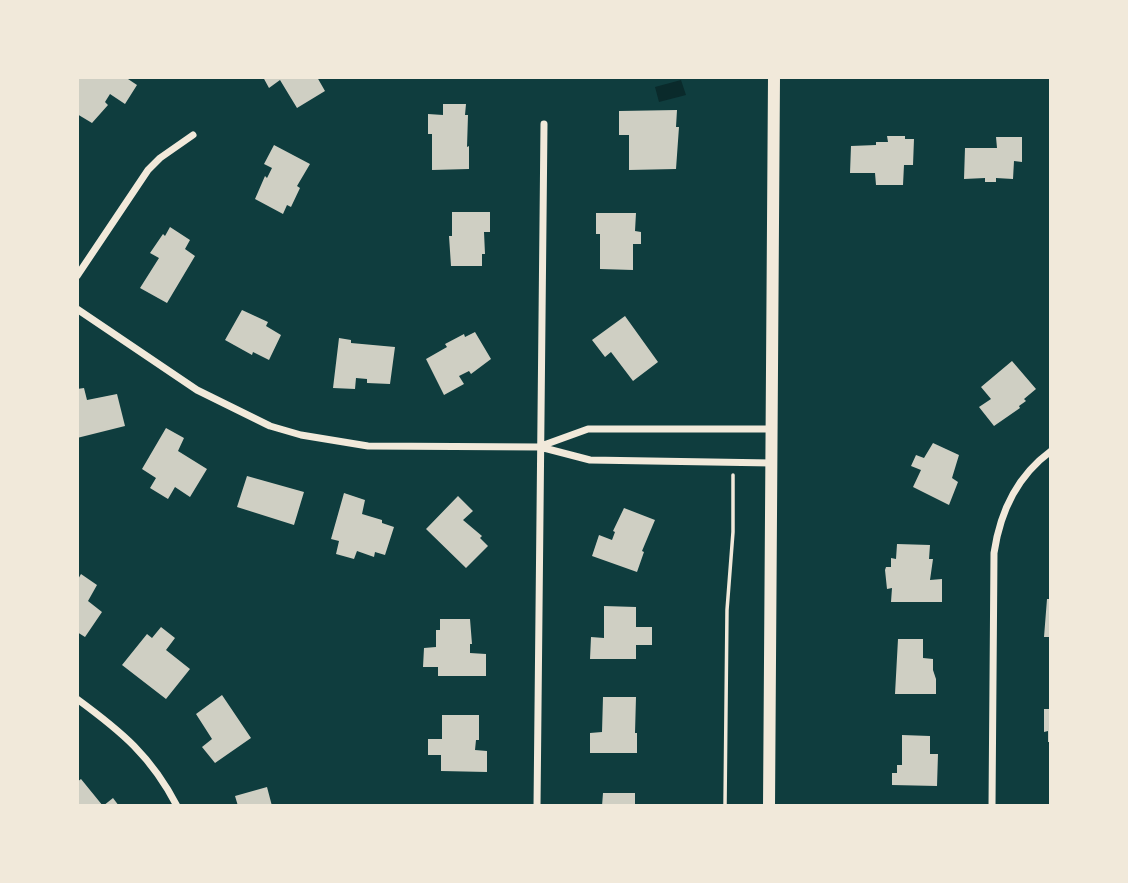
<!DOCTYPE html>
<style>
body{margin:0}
#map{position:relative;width:1128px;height:883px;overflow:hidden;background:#0f3d3e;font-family:"IBM Plex Sans",sans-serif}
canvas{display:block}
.frame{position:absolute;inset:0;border:79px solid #f1e9da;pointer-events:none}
</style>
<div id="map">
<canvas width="1128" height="883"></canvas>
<div class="frame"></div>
</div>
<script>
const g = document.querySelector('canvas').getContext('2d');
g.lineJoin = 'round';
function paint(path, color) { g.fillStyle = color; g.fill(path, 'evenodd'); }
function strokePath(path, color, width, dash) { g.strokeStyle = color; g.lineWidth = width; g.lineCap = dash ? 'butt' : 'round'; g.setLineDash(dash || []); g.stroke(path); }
const water = new Path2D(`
 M 681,80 L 686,95 L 659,102 L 655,87 Z`);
const building = new Path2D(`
 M 77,77 L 125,77 L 137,85 L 125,104 L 110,94 L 105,102 L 108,105 L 92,123 L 77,114 Z
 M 263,77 L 317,77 L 325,91 L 297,108 L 280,80 L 269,88 Z
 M 443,104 L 466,104 L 465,115 L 468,115 L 467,147 L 469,146 L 469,169 L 432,170 L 432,134 L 428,134 L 428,114 L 443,115 Z
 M 677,110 L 676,127 L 679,127 L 676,169 L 629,170 L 629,135 L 619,135 L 619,111 Z
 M 887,136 L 905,136 L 905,139 L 914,139 L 913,165 L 904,165 L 903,185 L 876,185 L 875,173 L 850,173 L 851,146 L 876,145 L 876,142 L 888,142 Z
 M 996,137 L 1022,137 L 1022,162 L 1014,161 L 1013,179 L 996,178 L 996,182 L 985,182 L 985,178 L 964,179 L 965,148 L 997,148 Z
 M 274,145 L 310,164 L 297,186 L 300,188 L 291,207 L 287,205 L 283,214 L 255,199 L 265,176 L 267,178 L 272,168 L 264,164 Z
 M 452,212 L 490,212 L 490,232 L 484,232 L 485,254 L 482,254 L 482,266 L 451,266 L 449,236 L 452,236 Z
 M 596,213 L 636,213 L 635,231 L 641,232 L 641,244 L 633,244 L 633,270 L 600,269 L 600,234 L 596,234 Z
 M 170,227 L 190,240 L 185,249 L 195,256 L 167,303 L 140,288 L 159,258 L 150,253 L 163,234 L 165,236 Z
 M 242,310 L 268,322 L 266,326 L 281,335 L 269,360 L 253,352 L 252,355 L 225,340 Z
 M 625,316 L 658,362 L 633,381 L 611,352 L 605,357 L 592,340 Z
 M 475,332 L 491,359 L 471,374 L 469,371 L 459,376 L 464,384 L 444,395 L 426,359 L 447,347 L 445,344 L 464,334 L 465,337 Z
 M 339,338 L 351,340 L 351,343 L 395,347 L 390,384 L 367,383 L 367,379 L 356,378 L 355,389 L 333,388 Z
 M 1012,361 L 1036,389 L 1024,399 L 1026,401 L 1019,406 L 1020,408 L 994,426 L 979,407 L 991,399 L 981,387 Z
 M 84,388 L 87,400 L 117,394 L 125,426 L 77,438 L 77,389 Z
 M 166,428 L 184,438 L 178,451 L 207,469 L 190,497 L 175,487 L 168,499 L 150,488 L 156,478 L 142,469 Z
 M 933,443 L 959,455 L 952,478 L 958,482 L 949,505 L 913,487 L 921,470 L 911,466 L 916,455 L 924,458 Z
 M 247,476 L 304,492 L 294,525 L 237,507 Z
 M 344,493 L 365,500 L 362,514 L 382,520 L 382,523 L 394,527 L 385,555 L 375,552 L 374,557 L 357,551 L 354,559 L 336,554 L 339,541 L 331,539 Z
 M 458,496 L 473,511 L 463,520 L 482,536 L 480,538 L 488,546 L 466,568 L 426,529 Z
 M 624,508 L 655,520 L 642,551 L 644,552 L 637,572 L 592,556 L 599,535 L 612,540 L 615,532 L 613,531 Z
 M 897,544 L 930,545 L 929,559 L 933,559 L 930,580 L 942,579 L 942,602 L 891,602 L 892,588 L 887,589 L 885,570 L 886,567 L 891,567 L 891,558 L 896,559 Z
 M 81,574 L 97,585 L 88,601 L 102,612 L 85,637 L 77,632 L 77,581 Z
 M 1047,599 L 1051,599 L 1051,637 L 1044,637 Z
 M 604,606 L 636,607 L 636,627 L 652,627 L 652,645 L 636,645 L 636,659 L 590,659 L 591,637 L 604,638 Z
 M 440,619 L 470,619 L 472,644 L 470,644 L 470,653 L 486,654 L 486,676 L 438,676 L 438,667 L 423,667 L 424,648 L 436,647 L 436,630 L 440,630 Z
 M 161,627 L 175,638 L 166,650 L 190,669 L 166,699 L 122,665 L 147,634 L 152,638 Z
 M 898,639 L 923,639 L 923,658 L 933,659 L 933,670 L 936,679 L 936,694 L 895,694 Z
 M 222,695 L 251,738 L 215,763 L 202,747 L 212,739 L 196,714 Z
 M 603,697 L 636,697 L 635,733 L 637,733 L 637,753 L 590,753 L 590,733 L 602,732 Z
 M 1044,709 L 1051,709 L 1051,742 L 1048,742 L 1048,731 L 1044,732 Z
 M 442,715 L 479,715 L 479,740 L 476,740 L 475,750 L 487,751 L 487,772 L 441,771 L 441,755 L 428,755 L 428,739 L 442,739 Z
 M 902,735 L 930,736 L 930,754 L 938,754 L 937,786 L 892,785 L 892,773 L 897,773 L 897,765 L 902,765 Z
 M 81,779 L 103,806 L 113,798 L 119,806 L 77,806 L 77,782 Z
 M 267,787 L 272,806 L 238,806 L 235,796 Z
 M 603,793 L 635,793 L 635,806 L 602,806 Z`);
const path = new Path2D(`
 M 725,806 L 727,610 L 733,532 L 733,475`);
const minor = new Path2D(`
 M 77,276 L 148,170 L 160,158 L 193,135
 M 77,309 L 197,390 L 270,426 L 301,435 L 368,446 L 540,447 L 590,460 L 772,463
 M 541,446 L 588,429 L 772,429
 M 77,699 C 122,732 151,756 177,806
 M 537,806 L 544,124
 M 992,806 L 994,553 C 1000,512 1017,476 1051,451`);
const tertiary = new Path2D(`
 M 769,806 L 774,77`);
paint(water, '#0a2a2b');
paint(building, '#cfcfc3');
strokePath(path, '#f1e9da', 3.5);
strokePath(minor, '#f1e9da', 7);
strokePath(tertiary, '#f1e9da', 12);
</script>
